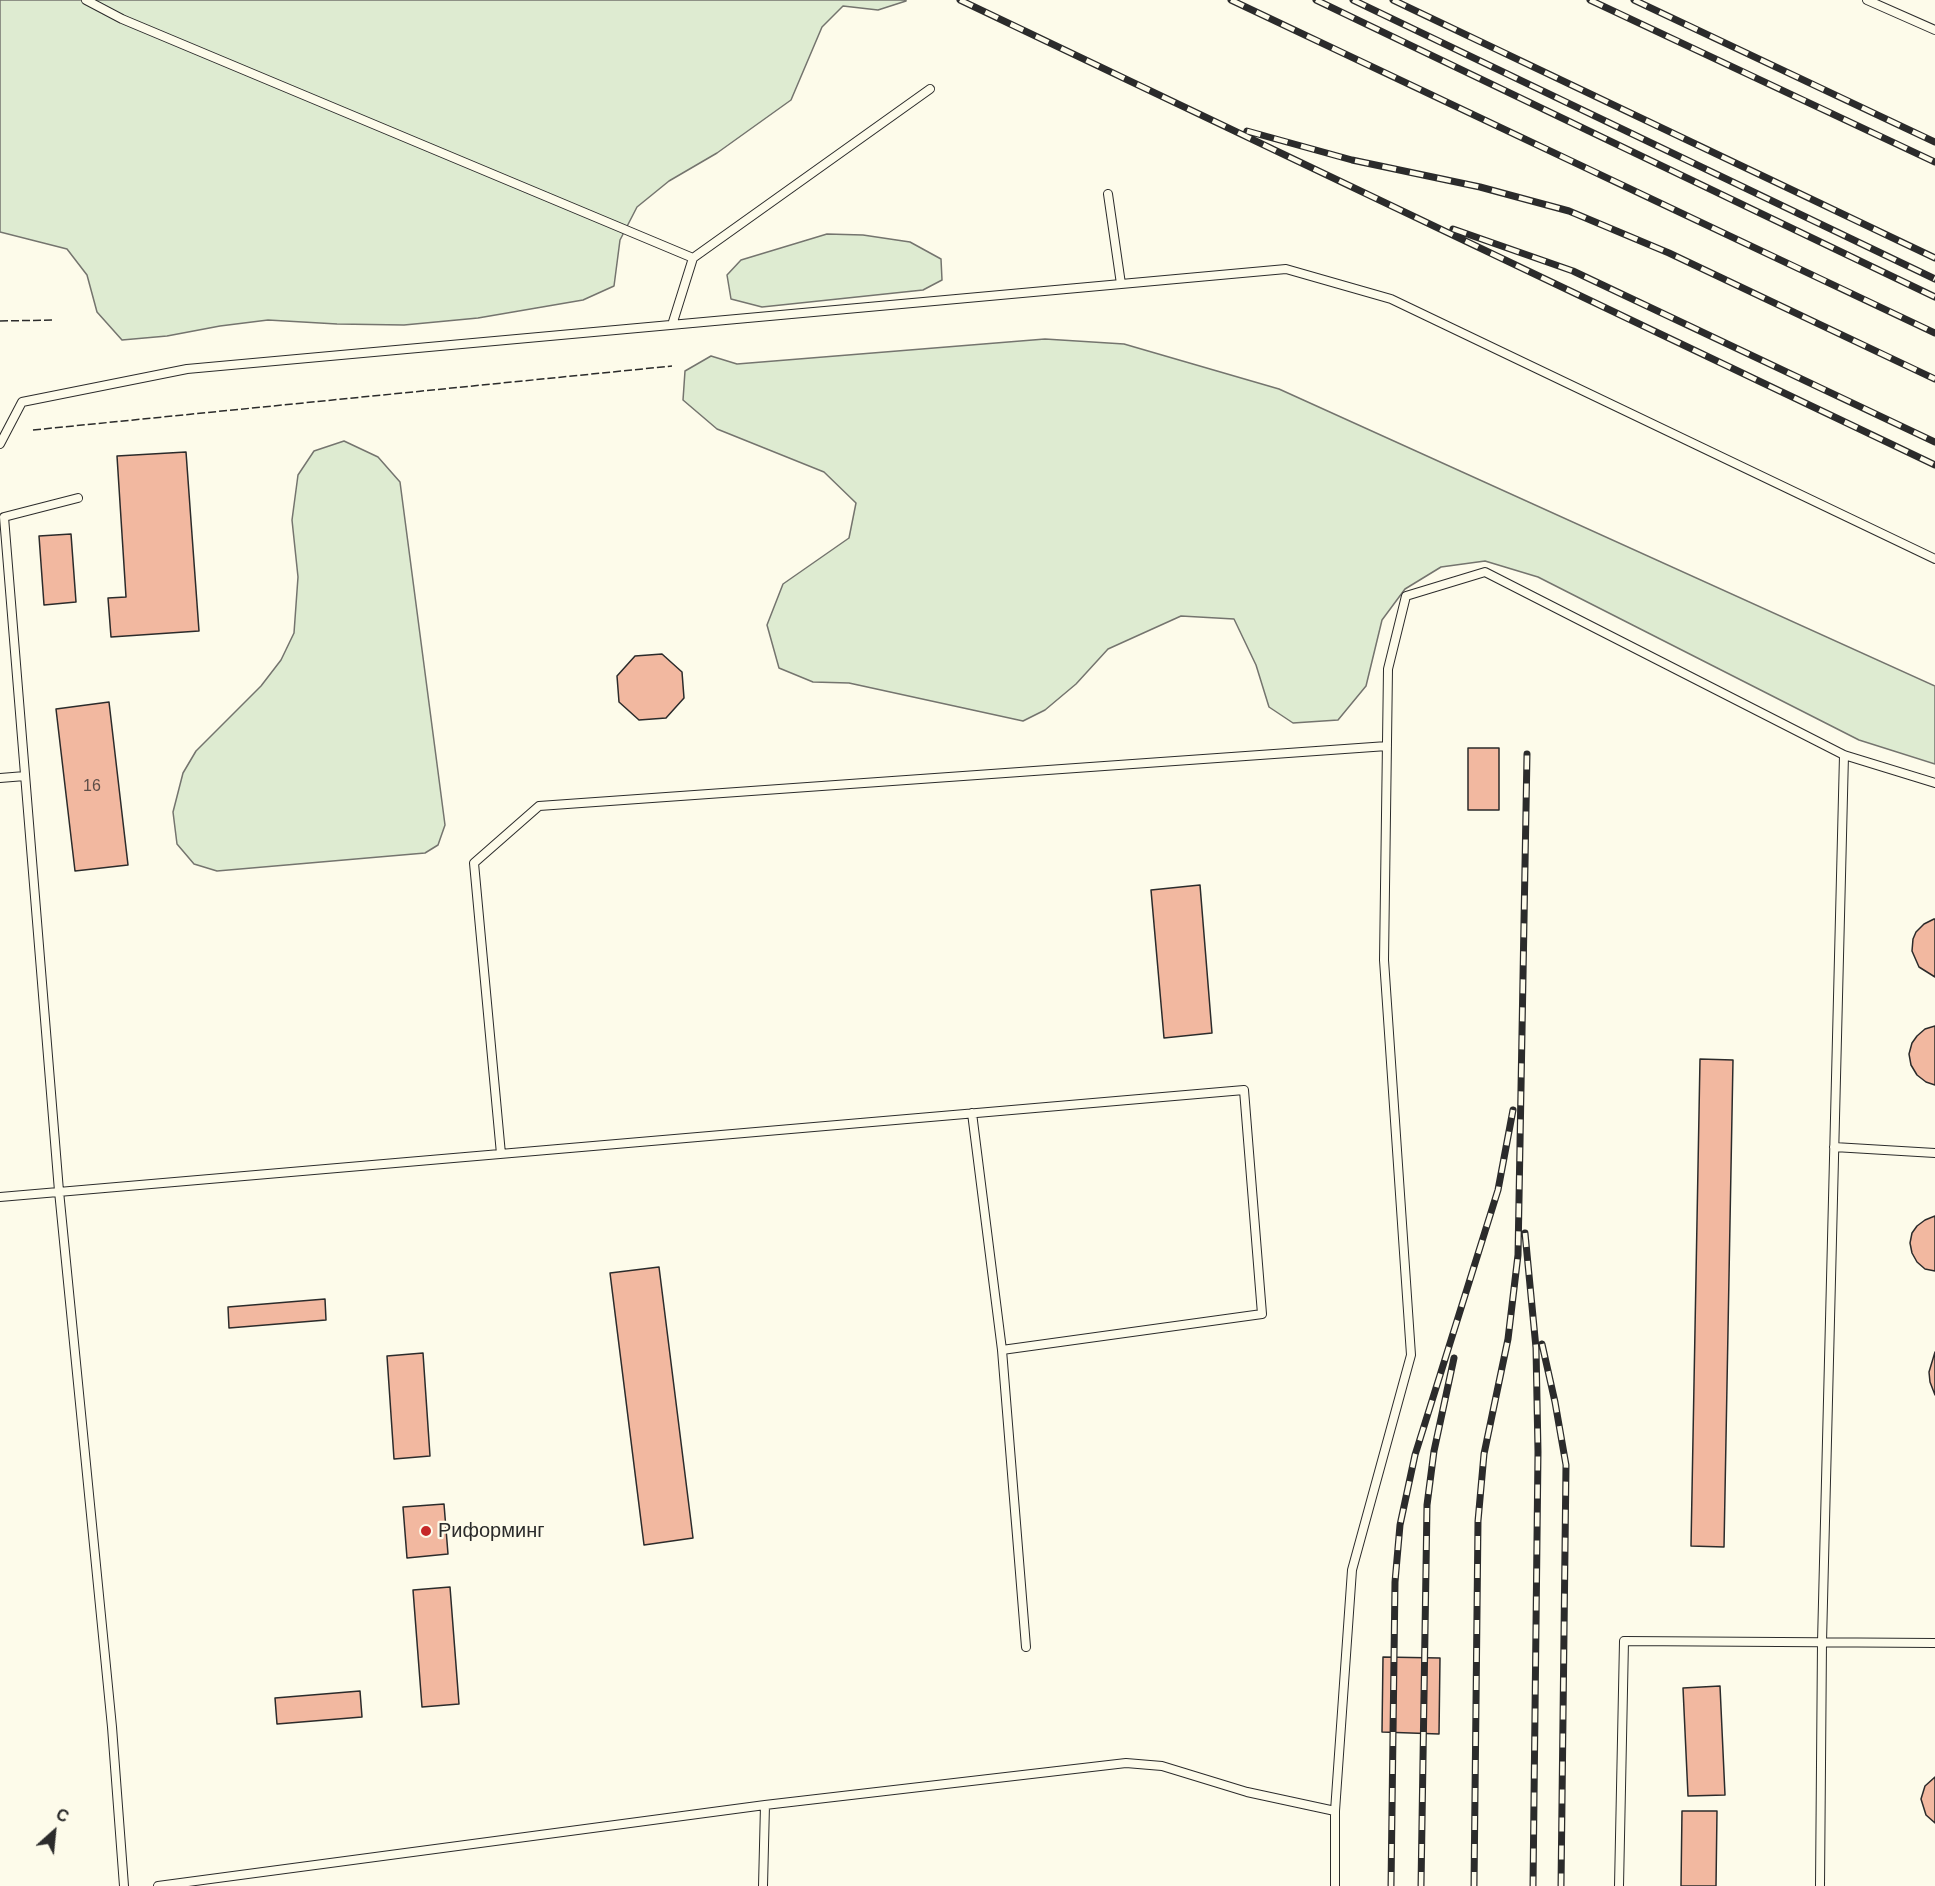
<!DOCTYPE html>
<meta charset="utf-8">
<style>
body{margin:0}
#map{position:relative;width:1935px;height:1886px;overflow:hidden;background:#fdfbea;font-family:Arial,sans-serif}
canvas{display:block}
.north{position:absolute;left:24px;top:1802px;width:60px;height:60px;-webkit-text-stroke:4px #fdfbea;paint-order:stroke;rotate:27deg;font-size:16px;font-weight:700;line-height:24px;text-align:center;color:#2b2b2b}
.north::after{content:'';display:block;margin:auto;width:21px;height:27px;background:#2b2b2b;clip-path:polygon(50% 0,100% 100%,50% 72%,0 100%)}
</style>
<div id="map">
<canvas width="1935" height="1886"></canvas>
<div class="north">С</div>
</div>
<script>
const g = document.querySelector('canvas').getContext('2d');
g.lineJoin = 'round';
function paint(path, color) { g.fillStyle = color; g.fill(path, 'evenodd'); }
function strokePath(path, color, width, dash) { g.strokeStyle = color; g.lineWidth = width; g.lineCap = dash ? 'butt' : 'round'; g.setLineDash(dash || []); g.stroke(path); }
function write(font, color, halo, rows, align = 'center') {
  g.font = font + ' Arial,sans-serif'; g.lineWidth = 4.5; g.setLineDash([]); g.textBaseline = 'middle'; g.strokeStyle = halo; g.fillStyle = color; for (const [text, x, y, turn = 0] of rows) {
    g.save(); g.translate(x, y); g.rotate((+turn || 0) * Math.PI / 180); g.textAlign = isNaN(turn) ? turn : align; if (halo) g.strokeText(text, 0, 0); g.fillText(text, 0, 0); g.restore();
  }
}
const green = new Path2D(`
 M 0,0 L 906,0 L 906,1 L 878,10 L 843,6 L 822,27 L 791,100 L 717,153 L 669,181 L 637,207 L 620,240 L 614,286 L 583,300 L 478,318 L 404,325 L 337,324 L 268,320 L 220,326 L 167,336 L 122,340 L 97,312 L 87,275 L 67,249 L 0,232 Z
 M 827,234 L 863,235 L 910,242 L 941,259 L 942,280 L 923,290 L 762,307 L 731,299 L 727,275 L 741,260 Z
 M 1045,339 L 1124,344 L 1279,389 L 1935,686 L 1935,764 L 1859,740 L 1538,577 L 1485,561 L 1441,567 L 1405,589 L 1382,620 L 1366,686 L 1338,720 L 1293,723 L 1269,707 L 1256,665 L 1234,619 L 1181,616 L 1108,649 L 1076,684 L 1045,710 L 1023,721 L 849,683 L 813,682 L 779,668 L 767,625 L 783,584 L 849,538 L 856,503 L 824,472 L 717,429 L 683,400 L 685,371 L 711,356 L 737,364 Z
 M 344,441 L 378,457 L 400,482 L 445,825 L 438,845 L 425,853 L 217,871 L 194,864 L 177,844 L 173,812 L 183,773 L 196,751 L 261,686 L 281,660 L 294,633 L 298,577 L 292,520 L 298,475 L 314,451 Z`);
const building = new Path2D(`
 M 186,452 L 199,631 L 111,637 L 108,598 L 126,597 L 117,456 Z
 M 71,534 L 76,602 L 44,605 L 39,536 Z
 M 662,654 L 682,672 L 684,698 L 666,718 L 639,720 L 619,702 L 617,676 L 635,656 Z
 M 109,702 L 128,865 L 75,871 L 56,709 Z
 M 1468,748 L 1499,748 L 1499,810 L 1468,810 Z
 M 1200,885 L 1212,1033 L 1164,1038 L 1151,890 Z
 M 1934,919 L 1935,919 L 1935,977 L 1919,967 L 1912,951 L 1913,939 L 1916,932 L 1924,924 Z
 M 1935,1026 L 1935,1085 L 1926,1082 L 1917,1075 L 1911,1065 L 1909,1054 L 1912,1043 L 1917,1036 L 1925,1029 Z
 M 1700,1059 L 1733,1060 L 1724,1547 L 1691,1546 Z
 M 1935,1216 L 1935,1271 L 1925,1269 L 1917,1262 L 1912,1253 L 1910,1243 L 1912,1233 L 1917,1226 L 1925,1220 Z
 M 659,1267 L 693,1538 L 644,1545 L 610,1273 Z
 M 325,1299 L 326,1320 L 229,1328 L 228,1307 Z
 M 1935,1352 L 1935,1395 L 1930,1382 L 1929,1372 Z
 M 423,1353 L 430,1456 L 394,1459 L 387,1356 Z
 M 444,1504 L 448,1554 L 407,1558 L 403,1507 Z
 M 450,1587 L 459,1704 L 422,1707 L 413,1590 Z
 M 1383,1657 L 1440,1658 L 1439,1734 L 1382,1732 Z
 M 1720,1686 L 1725,1795 L 1688,1796 L 1683,1688 Z
 M 360,1691 L 362,1717 L 277,1724 L 275,1698 Z
 M 1935,1777 L 1935,1823 L 1926,1815 L 1921,1799 L 1925,1786 Z
 M 1682,1811 L 1717,1811 L 1716,1886 L 1681,1886 Z`);
const lane = new Path2D(`
 M 86,0 L 122,19 L 693,258
 M 1867,0 L 1935,30
 M 1108,194 L 1121,284
 M 672,325 L 693,258 L 930,89
 M 0,444 L 22,402 L 187,369 L 1286,269 L 1391,299 L 1935,559
 M 78,498 L 4,517 L 59,1191 L 112,1727 L 124,1886
 M 0,778 L 25,776
 M 972,1113 L 1002,1350 L 1026,1647
 M 1834,1147 L 1935,1153
 M 501,1154 L 474,863 L 539,806 L 1387,746
 M 0,1197 L 1244,1090 L 1262,1314 L 1002,1350
 M 158,1886 L 765,1805 L 1126,1763 L 1162,1766 L 1247,1792 L 1335,1811
 M 763,1886 L 765,1805
 M 1335,1886 L 1335,1811 L 1352,1570 L 1411,1355 L 1384,960 L 1388,669 L 1406,596 L 1485,572 L 1844,755 L 1935,783
 M 1619,1886 L 1624,1641 L 1935,1643
 M 1820,1886 L 1822,1642 L 1844,755`);
const rail = new Path2D(`
 M 960,0 L 1935,465
 M 1231,0 L 1935,333
 M 1316,0 L 1935,297
 M 1353,0 L 1935,279
 M 1393,0 L 1935,258
 M 1590,0 L 1935,162
 M 1634,0 L 1935,142
 M 1247,131 L 1352,160 L 1480,187 L 1569,211 L 1669,253 L 1935,379
 M 1453,229 L 1573,271 L 1935,442
 M 1525,1233 L 1536,1348 L 1538,1452 L 1533,1886
 M 1542,1344 L 1555,1402 L 1566,1465 L 1561,1886
 M 1391,1886 L 1395,1582 L 1400,1525 L 1415,1455 L 1498,1190 L 1513,1110
 M 1421,1886 L 1427,1505 L 1434,1451 L 1454,1358
 M 1474,1886 L 1478,1521 L 1484,1454 L 1508,1339 L 1518,1255 L 1527,754`);
const fence = new Path2D(`
 M 0,321 L 55,320
 M 33,430 L 672,366`);
const markers = [
 [426,1531,6,"#c62828"]
];
const numberNames = [
 ["16",92,787]
];
const poiNames = [
 ["Риформинг",438,1531]
];
paint(green, '#deebd1');
strokePath(green, '#74746e', 1.5);
paint(building, '#f2b8a0');
strokePath(building, '#2b2b2b', 1.5);
strokePath(lane, '#2b2b2b', 10);
strokePath(lane, '#fdfbea', 8);
strokePath(rail, '#2b2b2b', 7);
strokePath(rail, '#fdfbea', 4.5, [14]);
strokePath(fence, '#2b2b2b', 1.5, [8, 3]);
for (const [x, y, r, color] of markers) { const dot = new Path2D(); dot.arc(x, y, r, 0, 2 * Math.PI); g.fillStyle = color; g.fill(dot); strokePath(dot, '#fdfbea', 2); }
write('16px', '#5d4e48', null, numberNames);
write('20px', '#2b2b2b', '#fdfbea', poiNames, 'left');
</script>
